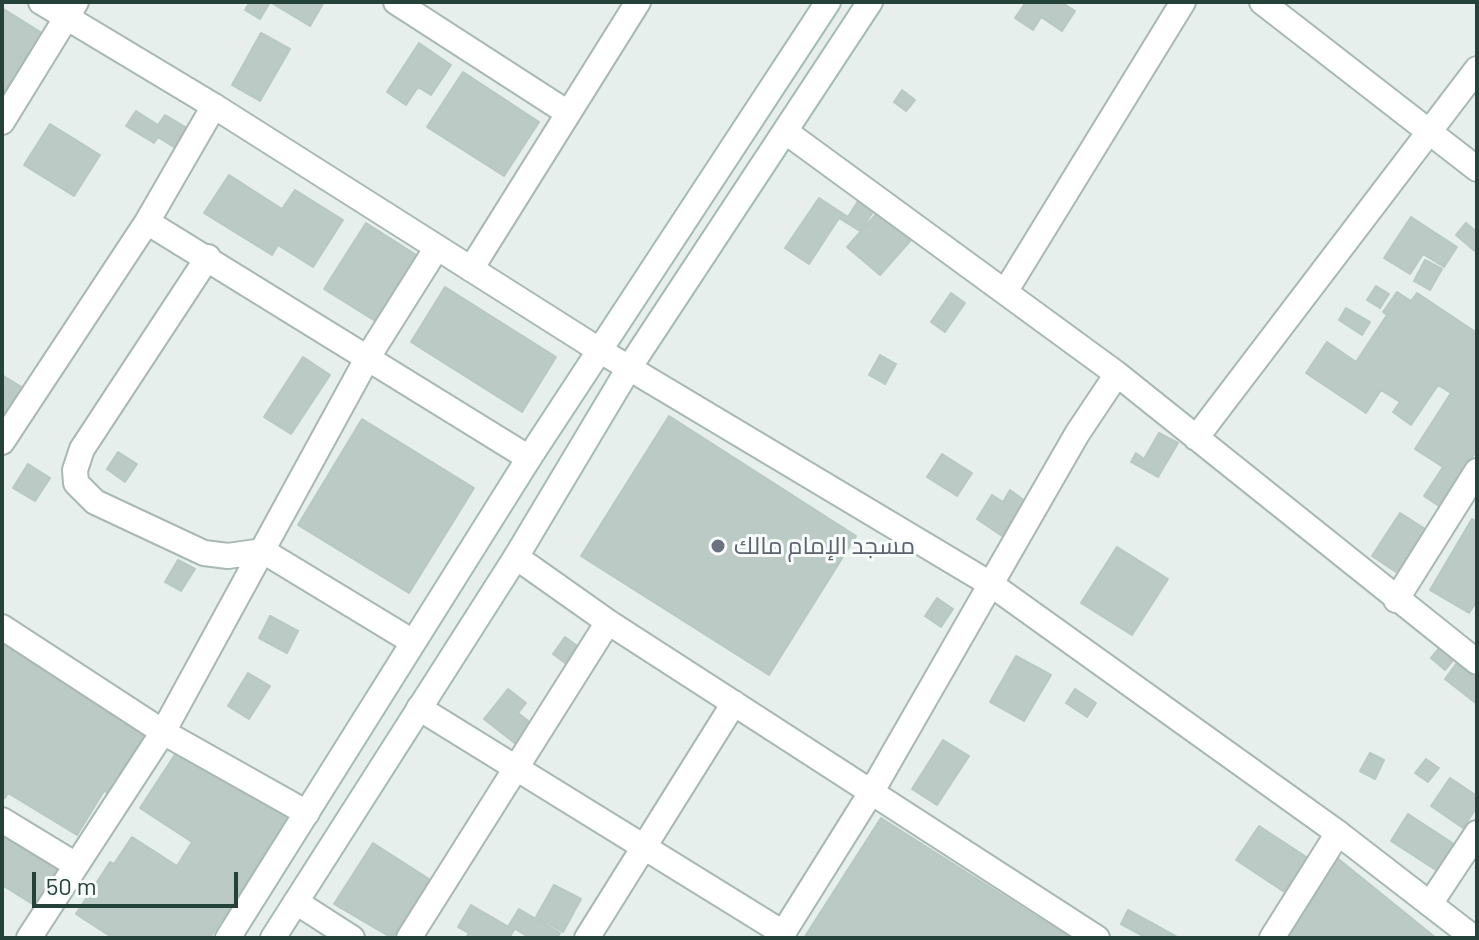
<!DOCTYPE html>
<meta charset="utf-8">
<style>
body{margin:0}
#map{position:relative;width:1479px;height:940px;overflow:hidden;background:#e6efeb;font-family:Barlow,sans-serif}
canvas{display:block}
.frame{position:absolute;inset:0;border:4px solid #24423a;pointer-events:none}
.scale{position:absolute;left:32px;top:872px;width:206px;height:36px;box-sizing:border-box;border:4px solid #24423a;border-top:0;padding-left:10px;font-size:24px;line-height:28px;white-space:nowrap;color:#24423a;-webkit-text-stroke:6px #f7fbf9;paint-order:stroke}
</style>
<div id="map">
<canvas width="1479" height="940"></canvas>
<div class="frame"></div>
<div class="scale">50 m</div>
</div>
<script>
const g = document.querySelector('canvas').getContext('2d');
g.lineJoin = 'round';
function paint(path, color) { g.fillStyle = color; g.fill(path, 'evenodd'); }
function strokePath(path, color, width, dash) { g.strokeStyle = color; g.lineWidth = width; g.lineCap = dash ? 'butt' : 'round'; g.setLineDash(dash || []); g.stroke(path); }
function write(font, color, halo, rows, align = 'center') {
  g.font = font + ' Barlow,Cairo,sans-serif'; g.lineWidth = 6; g.setLineDash([]); g.textBaseline = 'middle'; g.strokeStyle = halo; g.fillStyle = color; for (const [text, x, y, turn = 0] of rows) {
    g.save(); g.translate(x, y); g.rotate((+turn || 0) * Math.PI / 180); g.textAlign = isNaN(turn) ? turn : align; if (halo) g.strokeText(text, 0, 0); g.fillText(text, 0, 0); g.restore();
  }
}
const building = new Path2D(`
 M 250,2 L 324,2 L 310,26 L 270,2 L 260,19 L 245,10 Z
 M 1026,2 L 1061,2 L 1075,11 L 1062,31 L 1041,17 L 1033,30 L 1015,18 Z
 M 2,8 L 53,40 L 2,121 Z
 M 261,33 L 290,49 L 260,101 L 232,85 Z
 M 419,43 L 451,65 L 431,95 L 418,87 L 406,105 L 387,92 Z
 M 463,72 L 539,122 L 504,176 L 427,127 Z
 M 902,90 L 915,100 L 906,111 L 894,102 Z
 M 136,111 L 158,125 L 165,115 L 192,131 L 180,151 L 158,137 L 154,143 L 126,126 Z
 M 50,124 L 100,155 L 74,196 L 24,165 Z
 M 229,175 L 282,209 L 295,190 L 343,220 L 313,267 L 278,245 L 272,255 L 204,213 Z
 M 819,198 L 848,217 L 860,198 L 875,209 L 860,231 L 839,218 L 809,264 L 785,248 Z
 M 878,212 L 911,240 L 880,275 L 847,247 Z
 M 1411,217 L 1457,247 L 1444,267 L 1423,254 L 1410,274 L 1384,258 Z
 M 366,223 L 421,258 L 380,324 L 324,289 Z
 M 1466,223 L 1477,232 L 1477,253 L 1456,235 Z
 M 1425,260 L 1442,269 L 1430,290 L 1414,281 Z
 M 1376,286 L 1389,294 L 1380,308 L 1367,300 Z
 M 445,287 L 556,357 L 522,412 L 411,342 Z
 M 1397,292 L 1411,301 L 1417,293 L 1477,333 L 1477,450 L 1439,506 L 1424,496 L 1443,467 L 1415,449 L 1451,393 L 1438,385 L 1411,425 L 1393,412 L 1400,402 L 1381,390 L 1366,413 L 1306,373 L 1327,342 L 1356,362 L 1387,315 L 1383,312 Z
 M 951,293 L 965,303 L 945,332 L 931,322 Z
 M 1346,308 L 1370,322 L 1362,335 L 1339,320 Z
 M 880,355 L 896,364 L 885,384 L 869,375 Z
 M 303,357 L 330,375 L 291,434 L 264,417 Z
 M 2,375 L 23,388 L 2,424 Z
 M 669,416 L 856,536 L 769,675 L 581,556 Z
 M 362,419 L 474,488 L 409,593 L 298,525 Z
 M 1159,433 L 1178,443 L 1158,477 L 1131,462 L 1136,453 L 1144,459 Z
 M 118,452 L 137,464 L 125,482 L 107,469 Z
 M 942,454 L 972,473 L 957,496 L 927,477 Z
 M 28,464 L 50,478 L 35,501 L 13,488 Z
 M 1010,490 L 1025,501 L 1002,536 L 977,519 L 992,495 L 1003,502 Z
 M 1400,513 L 1430,532 L 1402,576 L 1372,556 Z
 M 1472,519 L 1477,522 L 1477,601 L 1469,613 L 1430,590 Z
 M 1117,547 L 1168,579 L 1132,635 L 1081,603 Z
 M 178,560 L 195,569 L 181,591 L 165,582 Z
 M 937,598 L 953,609 L 941,627 L 925,616 Z
 M 270,616 L 298,631 L 287,653 L 259,638 Z
 M 565,637 L 577,646 L 565,663 L 553,654 Z
 M 2,640 L 146,733 L 109,793 L 104,791 L 77,835 L 8,793 L 5,798 L 2,796 Z
 M 1441,646 L 1455,658 L 1445,670 L 1431,658 Z
 M 1016,656 L 1051,675 L 1024,721 L 990,702 Z
 M 1456,664 L 1477,679 L 1477,704 L 1445,679 Z
 M 248,673 L 270,686 L 249,719 L 228,706 Z
 M 508,689 L 526,703 L 518,713 L 532,724 L 516,744 L 484,719 Z
 M 1075,689 L 1096,703 L 1087,717 L 1066,703 Z
 M 943,740 L 969,756 L 937,805 L 912,789 Z
 M 180,747 L 288,818 L 210,938 L 113,938 L 76,914 L 110,862 L 114,864 L 132,837 L 177,866 L 192,842 L 140,808 Z
 M 1370,753 L 1384,760 L 1375,779 L 1360,771 Z
 M 1426,759 L 1439,768 L 1428,782 L 1415,773 Z
 M 1450,778 L 1477,796 L 1477,807 L 1463,828 L 1431,806 Z
 M 1408,814 L 1457,846 L 1439,872 L 1391,841 Z
 M 881,818 L 1070,938 L 804,938 Z
 M 1259,826 L 1314,862 L 1292,897 L 1236,860 Z
 M 2,836 L 57,870 L 34,905 L 2,885 Z
 M 373,843 L 429,879 L 392,938 L 334,904 Z
 M 1336,857 L 1436,938 L 1285,938 Z
 M 554,885 L 581,899 L 563,932 L 536,917 Z
 M 471,905 L 514,930 L 509,938 L 466,938 L 469,933 L 458,927 Z
 M 519,909 L 560,933 L 557,938 L 530,938 L 509,925 Z
 M 1128,910 L 1177,937 L 1177,938 L 1147,938 L 1121,924 Z`);
const minor = new Path2D(`
 M 396,2 L 568,113
 M 1262,2 L 1477,169
 M 2,122 L 76,2
 M 786,132 L 1117,374 L 1477,662
 M 147,222 L 529,458
 M 208,257 L 82,449 L 75,470 L 76,483 L 95,502 L 204,553 L 228,556 L 263,551 L 413,642
 M 471,269 L 638,2
 M 1005,292 L 1183,2
 M 1196,438 L 1477,69
 M 2,442 L 147,222 L 214,106
 M 516,557 L 608,622 L 1097,938
 M 1396,600 L 1477,471
 M 2,627 L 163,732 L 307,813
 M 419,708 L 783,933
 M 2,820 L 76,865
 M 296,902 L 352,938
 M 1430,904 L 1477,833
 M 29,938 L 163,732 L 368,357 L 436,249
 M 409,938 L 608,622
 M 587,938 L 734,703
 M 780,938 L 872,791 L 1077,434 L 1117,374
 M 1272,938 L 1338,833`);
const tertiary = new Path2D(`
 M 41,2 L 214,106 L 599,350 L 992,585 L 1338,833 L 1474,938`);
const secondary = new Path2D(`
 M 228,938 L 529,458 L 828,2
 M 273,938 L 516,557 L 629,368 L 870,2`);
const markers = [
 [718,546,8,"#6b7280"]
];
const worshipNames = [
 ["مسجد الإمام مالك",734,546]
];
paint(building, '#bbcac4');
strokePath(building, '#b8c9c2', 2);
strokePath(minor, '#a8b8b2', 28);
strokePath(tertiary, '#a8b8b2', 28);
strokePath(secondary, '#a4bbb3', 28);
strokePath(minor, '#fff', 24);
strokePath(tertiary, '#fff', 24);
strokePath(secondary, '#fff', 24);
for (const [x, y, r, color] of markers) { const dot = new Path2D(); dot.arc(x, y, r, 0, 2 * Math.PI); g.fillStyle = color; g.fill(dot); strokePath(dot, '#f7fbf9', 3); }
write('24px', '#5b616d', '#f7fbf9', worshipNames, 'left');
</script>
